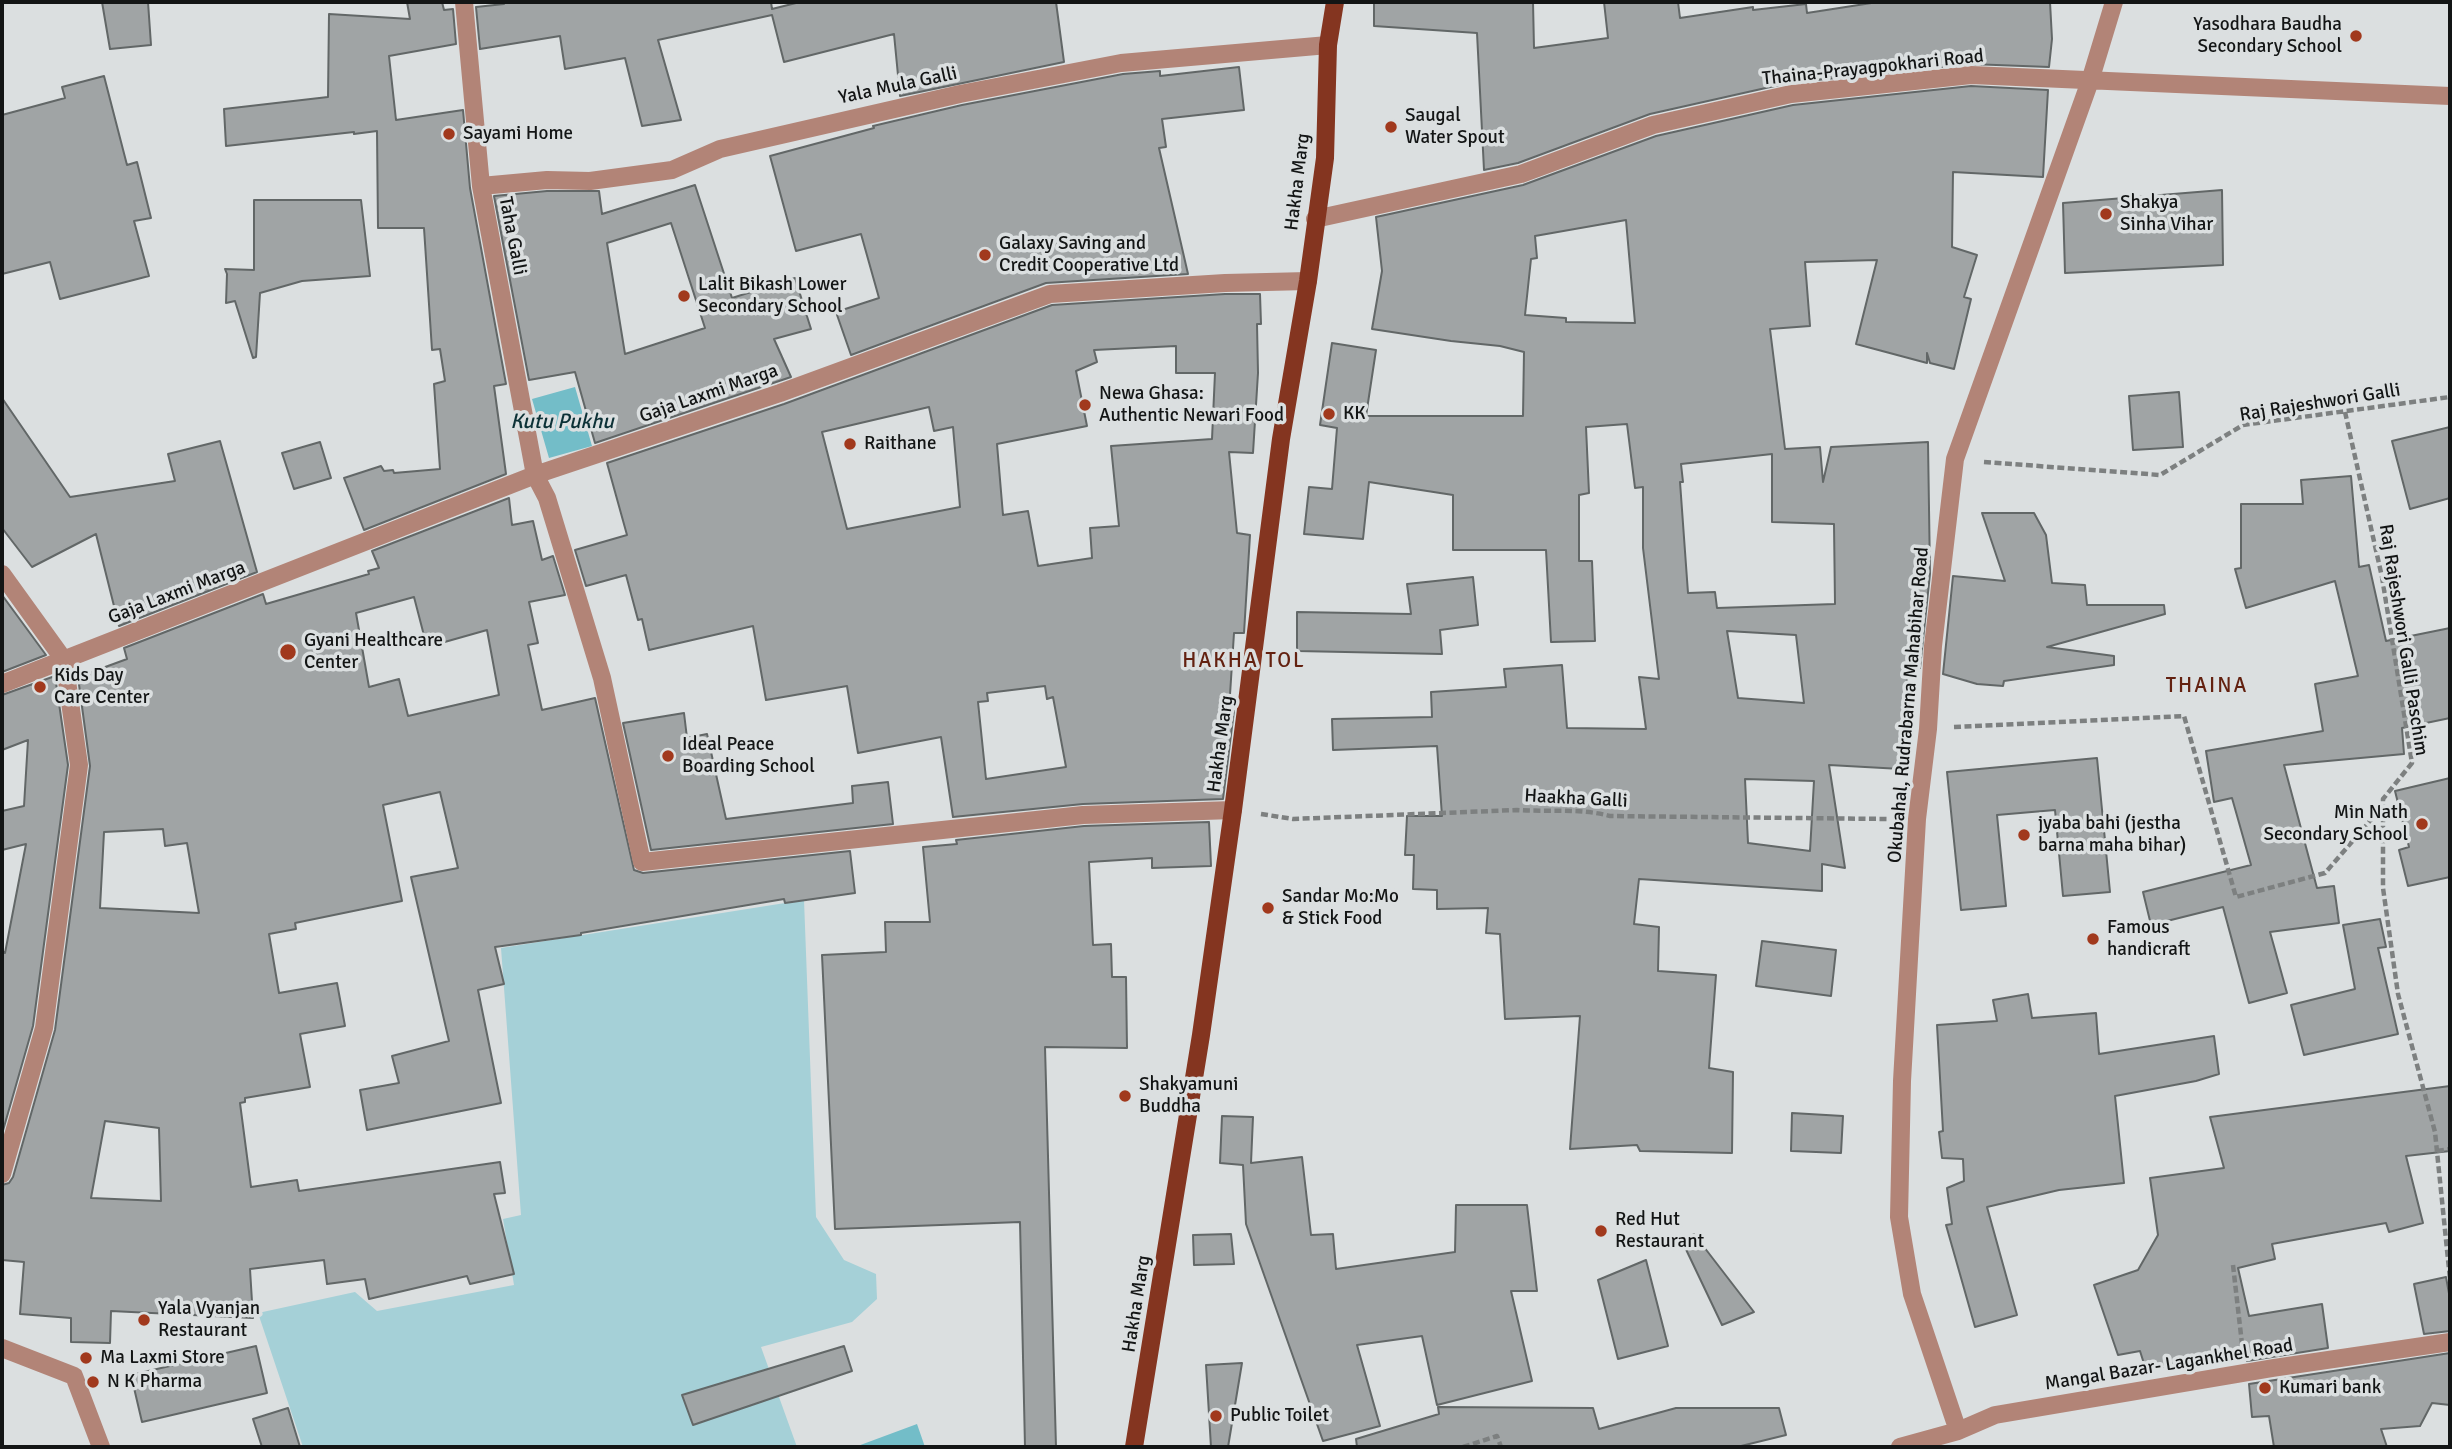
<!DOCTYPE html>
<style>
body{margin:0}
#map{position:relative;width:2452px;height:1449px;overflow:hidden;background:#dbdfe0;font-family:Signika,sans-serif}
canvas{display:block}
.frame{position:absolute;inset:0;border:4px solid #131515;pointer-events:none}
</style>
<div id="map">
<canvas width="2452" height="1449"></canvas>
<div class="frame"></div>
</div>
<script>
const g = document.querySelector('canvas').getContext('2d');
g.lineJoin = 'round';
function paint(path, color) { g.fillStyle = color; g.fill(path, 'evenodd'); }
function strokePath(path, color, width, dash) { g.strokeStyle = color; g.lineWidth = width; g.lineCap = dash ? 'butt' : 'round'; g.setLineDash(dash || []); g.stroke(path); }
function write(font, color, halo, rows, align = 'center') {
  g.font = font + ' Signika,sans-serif'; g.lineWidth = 7; g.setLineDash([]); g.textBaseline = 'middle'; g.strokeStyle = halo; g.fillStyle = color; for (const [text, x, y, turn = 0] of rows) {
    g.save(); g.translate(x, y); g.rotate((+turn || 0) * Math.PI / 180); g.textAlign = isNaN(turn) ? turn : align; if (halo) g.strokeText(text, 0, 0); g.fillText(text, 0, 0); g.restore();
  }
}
const green = new Path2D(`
 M 804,900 L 816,1217 L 844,1260 L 876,1274 L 877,1299 L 852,1322 L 761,1347 L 797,1447 L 303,1447 L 258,1313 L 355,1292 L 377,1311 L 514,1285 L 503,1219 L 521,1215 L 501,948 Z`);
const water = new Path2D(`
 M 575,387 L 592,446 L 549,458 L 532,399 Z
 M 917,1424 L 925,1447 L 855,1447 Z`);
const building = new Path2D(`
 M 102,2 L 148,2 L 151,45 L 110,49 Z
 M 407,2 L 442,2 L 444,10 L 453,9 L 456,44 L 389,56 L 396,120 L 463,110 L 470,188 L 506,384 L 494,386 L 506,474 L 364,530 L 344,478 L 381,466 L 384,471 L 393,470 L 394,473 L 440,469 L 434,384 L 445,381 L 440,349 L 432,350 L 424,228 L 378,228 L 377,131 L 354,134 L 354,132 L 226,146 L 224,109 L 328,97 L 329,14 L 410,19 Z
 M 504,2 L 771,2 L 772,9 L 800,2 L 1056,2 L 1064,62 L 900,96 L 894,34 L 784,62 L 772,15 L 658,40 L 681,120 L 642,126 L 625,58 L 565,69 L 560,36 L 480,49 L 476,7 L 504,4 Z
 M 1374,2 L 1533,2 L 1534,48 L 1608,38 L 1604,2 L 1678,2 L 1680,18 L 1753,7 L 1753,10 L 1806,4 L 1807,13 L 1878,2 L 2050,2 L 2052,39 L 2049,67 L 1970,64 L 1788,83 L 1650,114 L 1518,163 L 1484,170 L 1477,33 L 1374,26 Z
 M 1239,67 L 1244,110 L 1162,119 L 1166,147 L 1159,148 L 1188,274 L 1046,283 L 851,355 L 836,312 L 879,298 L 861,234 L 796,251 L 770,156 L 874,128 L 873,126 L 962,105 L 1123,74 L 1160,71 L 1160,76 Z
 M 104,76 L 127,165 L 137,162 L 151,218 L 134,221 L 149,276 L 60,299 L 50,262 L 2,274 L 2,115 L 65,98 L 62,87 Z
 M 1971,86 L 2048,90 L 2043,177 L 1953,172 L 1952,247 L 1977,255 L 1964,297 L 1971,299 L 1954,369 L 1930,363 L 1927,353 L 1927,363 L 1856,344 L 1877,260 L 1805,262 L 1810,326 L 1770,329 L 1785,449 L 1820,447 L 1823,482 L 1831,447 L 1928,442 L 1930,574 L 1920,668 L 1906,664 L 1907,683 L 1901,769 L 1829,765 L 1845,868 L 1822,864 L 1822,891 L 1639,879 L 1634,924 L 1659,927 L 1658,971 L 1716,975 L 1709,1068 L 1733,1072 L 1732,1153 L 1640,1151 L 1637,1145 L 1570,1149 L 1580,1016 L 1505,1019 L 1500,934 L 1486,933 L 1488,908 L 1437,909 L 1437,890 L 1413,889 L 1414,855 L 1405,855 L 1407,816 L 1442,816 L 1437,746 L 1333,750 L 1332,719 L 1432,717 L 1431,692 L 1506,687 L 1504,669 L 1562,665 L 1567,728 L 1646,729 L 1639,677 L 1659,679 L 1643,548 L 1643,487 L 1635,488 L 1627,424 L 1586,427 L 1589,493 L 1579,495 L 1579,561 L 1592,561 L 1595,641 L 1551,642 L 1546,550 L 1453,550 L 1453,495 L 1369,482 L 1363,539 L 1304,534 L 1309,487 L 1332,489 L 1337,428 L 1320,425 L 1332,343 L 1376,350 L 1366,416 L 1523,416 L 1524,352 L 1500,346 L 1451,341 L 1372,329 L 1382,271 L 1376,217 L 1523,185 L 1656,136 L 1793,105 ZM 1626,220 L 1635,323 L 1566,322 L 1566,318 L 1525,315 L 1531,259 L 1537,258 L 1535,236 ZM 1772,454 L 1772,522 L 1834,524 L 1835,604 L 1717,608 L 1715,592 L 1688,593 L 1680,482 L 1683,482 L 1681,464 ZM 1727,631 L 1796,635 L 1804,703 L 1738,698 ZM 1745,779 L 1814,781 L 1810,851 L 1748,843 Z
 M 695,185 L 732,298 L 795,278 L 811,329 L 774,339 L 791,377 L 595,443 L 575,372 L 529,380 L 494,196 L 547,191 L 599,191 L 602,214 ZM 671,223 L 705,328 L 625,354 L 607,243 Z
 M 2222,190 L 2223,265 L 2065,273 L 2063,203 Z
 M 254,200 L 361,200 L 370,276 L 302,281 L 260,293 L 256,357 L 253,358 L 235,301 L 226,303 L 227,274 L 225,269 L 254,270 Z
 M 1225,294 L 1260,294 L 1261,324 L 1257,324 L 1258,373 L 1253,453 L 1229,452 L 1237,533 L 1250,535 L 1244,633 L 1234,633 L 1229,710 L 1234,711 L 1223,799 L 1083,804 L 953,817 L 941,737 L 858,753 L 847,686 L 766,700 L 753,626 L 649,650 L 642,619 L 638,620 L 626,575 L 586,586 L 575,550 L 627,535 L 607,463 L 784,404 L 1052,305 ZM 1176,346 L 1176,373 L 1215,373 L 1212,439 L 1111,446 L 1119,526 L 1090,528 L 1092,558 L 1038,566 L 1028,511 L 1003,515 L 997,444 L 1087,426 L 1076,371 L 1097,362 L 1094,350 ZM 929,407 L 934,431 L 953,427 L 960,507 L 847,529 L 822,432 ZM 1045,686 L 1047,699 L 1053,697 L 1066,767 L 986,779 L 978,702 L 988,701 L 987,693 Z
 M 2179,392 L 2183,447 L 2133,450 L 2129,396 Z
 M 2,398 L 70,497 L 175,481 L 168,454 L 220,441 L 257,572 L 119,626 L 96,534 L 32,567 L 2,528 Z
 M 2450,427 L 2450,498 L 2410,509 L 2392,441 Z
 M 320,442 L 331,478 L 294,489 L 282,453 Z
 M 2351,476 L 2359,567 L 2369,565 L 2386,641 L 2450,628 L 2450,718 L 2402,728 L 2404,754 L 2284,765 L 2317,888 L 2334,886 L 2339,923 L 2270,932 L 2287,993 L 2249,1003 L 2223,907 L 2151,925 L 2143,892 L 2251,865 L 2232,798 L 2214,802 L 2206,751 L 2323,731 L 2315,684 L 2358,676 L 2335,581 L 2246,608 L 2235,569 L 2241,568 L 2241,504 L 2303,504 L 2301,480 Z
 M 509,498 L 512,525 L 533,521 L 542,560 L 553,556 L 565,595 L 529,602 L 538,643 L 528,645 L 542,710 L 595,698 L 634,870 L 643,873 L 850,851 L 855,893 L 785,903 L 784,899 L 581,933 L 581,935 L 495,947 L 504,984 L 478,990 L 501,1103 L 367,1130 L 360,1090 L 399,1083 L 392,1056 L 449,1041 L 411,877 L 458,868 L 440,792 L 383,805 L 402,901 L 295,923 L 296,929 L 269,934 L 279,993 L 337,983 L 345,1026 L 300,1034 L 310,1087 L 245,1098 L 245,1102 L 240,1103 L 251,1187 L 297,1180 L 299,1191 L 500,1162 L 505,1193 L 494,1194 L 514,1274 L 470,1284 L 467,1276 L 369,1299 L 365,1279 L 327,1284 L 324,1260 L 250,1269 L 253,1318 L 111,1311 L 110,1343 L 71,1342 L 71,1318 L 20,1314 L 24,1262 L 2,1260 L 2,1185 L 9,1183 L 13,1177 L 55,1030 L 90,766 L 78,677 L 127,659 L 124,648 L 263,594 L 266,604 L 369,574 L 368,571 L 379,568 L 372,551 ZM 414,597 L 427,647 L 487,630 L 499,695 L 408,716 L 399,679 L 369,687 L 356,613 ZM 163,829 L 165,846 L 187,843 L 199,913 L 100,908 L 104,832 ZM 105,1121 L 159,1128 L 161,1201 L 91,1198 Z
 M 1982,513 L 2034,513 L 2046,535 L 2052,583 L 2085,585 L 2087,605 L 2164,605 L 2165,614 L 2047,647 L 2114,656 L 2114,665 L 2004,681 L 2003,686 L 1977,684 L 1943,674 L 1953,576 L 2005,581 Z
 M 1473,577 L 1478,625 L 1440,630 L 1442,654 L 1297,651 L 1297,612 L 1411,614 L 1407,584 Z
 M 2,595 L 46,655 L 2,672 Z
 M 55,676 L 68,765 L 33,1026 L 2,1134 L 2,952 L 5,953 L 26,844 L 2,850 L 2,811 L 24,806 L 28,740 L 2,750 L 2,695 Z
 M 684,713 L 687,738 L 707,734 L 726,819 L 853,803 L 852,786 L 888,782 L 893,824 L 651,850 L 623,723 Z
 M 2097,758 L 2110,892 L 2063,896 L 2055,810 L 1997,815 L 2006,906 L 1961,910 L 1947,772 Z
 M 2450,778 L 2450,877 L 2408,886 L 2399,850 L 2409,847 L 2395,791 Z
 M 1209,822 L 1211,866 L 1152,868 L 1152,858 L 1089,862 L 1093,945 L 1111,944 L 1112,977 L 1126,977 L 1127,1048 L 1045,1047 L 1056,1447 L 1025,1447 L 1020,1222 L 835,1229 L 822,955 L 886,952 L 885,922 L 930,922 L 923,847 L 957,844 L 956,840 L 1084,826 Z
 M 2380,919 L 2386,947 L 2378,948 L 2398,1034 L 2304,1055 L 2291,1005 L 2355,989 L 2343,925 Z
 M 1762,941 L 1836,950 L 1831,996 L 1756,986 Z
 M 2028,994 L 2032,1018 L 2096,1013 L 2099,1054 L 2214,1036 L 2219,1074 L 2196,1081 L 2115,1096 L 2124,1183 L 2059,1190 L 1987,1207 L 2017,1315 L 1975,1327 L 1946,1225 L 1952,1224 L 1947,1188 L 1964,1181 L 1963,1159 L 1942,1158 L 1939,1132 L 1943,1131 L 1937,1025 L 1997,1021 L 1993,1000 Z
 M 2450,1086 L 2450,1151 L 2406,1156 L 2423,1223 L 2389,1232 L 2386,1223 L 2272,1244 L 2275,1259 L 2238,1268 L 2249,1316 L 2322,1304 L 2328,1348 L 2247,1361 L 2246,1353 L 2146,1370 L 2140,1351 L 2118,1355 L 2094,1285 L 2138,1270 L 2158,1235 L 2150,1178 L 2224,1168 L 2210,1117 Z
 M 1792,1113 L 1843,1116 L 1841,1153 L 1791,1151 Z
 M 1222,1116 L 1253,1117 L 1251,1163 L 1302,1157 L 1311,1235 L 1333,1234 L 1336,1269 L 1455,1252 L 1456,1205 L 1527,1205 L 1537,1291 L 1511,1291 L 1532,1381 L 1437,1405 L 1422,1336 L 1357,1345 L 1380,1426 L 1323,1441 L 1246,1224 L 1243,1165 L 1220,1163 Z
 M 1231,1234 L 1234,1264 L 1194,1265 L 1193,1235 Z
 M 1694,1234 L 1754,1312 L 1722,1325 L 1682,1241 Z
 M 1646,1260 L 1668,1346 L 1618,1359 L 1598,1280 Z
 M 2446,1277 L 2450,1299 L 2450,1331 L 2424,1334 L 2414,1284 Z
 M 256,1346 L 267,1393 L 142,1422 L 131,1375 Z
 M 844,1346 L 852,1371 L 693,1425 L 682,1395 Z
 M 2450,1353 L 2450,1405 L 2432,1403 L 2420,1426 L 2381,1429 L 2387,1447 L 2274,1447 L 2269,1416 L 2252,1417 L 2249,1384 Z
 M 1242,1363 L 1228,1447 L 1211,1447 L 1206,1365 Z
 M 1438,1407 L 1593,1408 L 1599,1429 L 1676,1408 L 1779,1408 L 1786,1435 L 1737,1447 L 1357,1447 L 1356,1439 L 1439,1414 Z
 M 288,1408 L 300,1447 L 262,1447 L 253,1419 Z`);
const path = new Path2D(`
 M 2345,412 L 2382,577 L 2412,763 L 2383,799 L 2383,888 L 2398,994 L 2435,1132 L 2450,1279
 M 1984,462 L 2160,475 L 2243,425 L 2450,397
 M 1954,727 L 2184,716 L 2236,897 L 2325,873 L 2383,806
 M 1261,814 L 1293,819 L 1517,810 C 1548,812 1580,808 1610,816 L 1888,819
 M 2437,1151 L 2450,1149
 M 2233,1265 L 2242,1344
 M 1463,1447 L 1497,1436 L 1501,1447`);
const minor = new Path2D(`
 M 464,2 L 481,186 L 535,475 L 547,498 L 602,678 L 642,862 L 1083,815 L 1233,810
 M 481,186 L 547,180 L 590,181 L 672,170 L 720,149 L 960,94 L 1121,63 L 1328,45
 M 1315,219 L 1521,174 L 1653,125 L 1791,94 L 1971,75 L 2450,96
 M 2,574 L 64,660 L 79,765 L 44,1028 L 2,1174
 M 2,684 L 535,475 L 780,393 L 1050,294 L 1225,283 L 1308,281
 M 2,1348 L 74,1376 L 101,1447
 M 1958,1431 L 1912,1294 L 1899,1217 L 1902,1081 L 1917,819 L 1928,729 L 1933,646 L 1955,459 L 2090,81 L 2114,2
 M 1900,1447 L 1958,1431 L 1995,1415 L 2273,1368 L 2450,1342`);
const major = new Path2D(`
 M 1134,1447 L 1201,1035 L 1233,810 L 1281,439 L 1308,281 L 1325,158 L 1328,45 L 1335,2`);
const markers = [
 [2356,36,7,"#a1391d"],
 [1391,127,7,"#a1391d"],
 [449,134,7,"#a1391d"],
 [2106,214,7,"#a1391d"],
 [985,255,7,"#a1391d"],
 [684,296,7,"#a1391d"],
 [1085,405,7,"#a1391d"],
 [1329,414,7,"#a1391d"],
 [850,444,7,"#a1391d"],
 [288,652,9,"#a1391d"],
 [40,687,7,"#a1391d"],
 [668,756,7,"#a1391d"],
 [2422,824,7,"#a1391d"],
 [2024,835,7,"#a1391d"],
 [1268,908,7,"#a1391d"],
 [2093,939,7,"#a1391d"],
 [1125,1096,7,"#a1391d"],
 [1601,1231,7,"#a1391d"],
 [144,1320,7,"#a1391d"],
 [86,1358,7,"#a1391d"],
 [93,1382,7,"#a1391d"],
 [2265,1388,7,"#a1391d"],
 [1216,1416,7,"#a1391d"]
];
const poiNames = [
 ["Yasodhara Baudha",2342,25,"right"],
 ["Secondary School",2342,47,"right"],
 ["Saugal",1405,116],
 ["Water Spout",1405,138],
 ["Sayami Home",463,134],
 ["Shakya",2120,203],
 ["Sinha Vihar",2120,225],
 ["Galaxy Saving and",999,244],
 ["Credit Cooperative Ltd",999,266],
 ["Lalit Bikash Lower",698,285],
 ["Secondary School",698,307],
 ["Newa Ghasa:",1099,394],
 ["Authentic Newari Food",1099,416],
 ["KK",1343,414],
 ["Raithane",864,444],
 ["Gyani Healthcare",304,641],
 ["Center",304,663],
 ["Kids Day",54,676],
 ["Care Center",54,698],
 ["Ideal Peace",682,745],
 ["Boarding School",682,767],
 ["Min Nath",2408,813,"right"],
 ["Secondary School",2408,835,"right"],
 ["jyaba bahi (jestha",2038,824],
 ["barna maha bihar)",2038,846],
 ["Sandar Mo:Mo",1282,897],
 ["& Stick Food",1282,919],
 ["Famous",2107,928],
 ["handicraft",2107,950],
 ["Shakyamuni",1139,1085],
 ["Buddha",1139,1107],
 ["Red Hut",1615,1220],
 ["Restaurant",1615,1242],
 ["Yala Vyanjan",158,1309],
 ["Restaurant",158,1331],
 ["Ma Laxmi Store",100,1358],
 ["N K Pharma",107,1382],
 ["Kumari bank",2279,1388],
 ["Public Toilet",1230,1416]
];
const streetNames = [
 ["Thaina-Prayagpokhari Road",1873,68,-6],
 ["Yala Mula Galli",898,86,-12],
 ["Hakha Marg",1298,182,-83],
 ["Taha Galli",512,236,79],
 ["Gaja Laxmi Marga",709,394,-19],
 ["Raj Rajeshwori Galli",2320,403,-9],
 ["Gaja Laxmi Marga",177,593,-21],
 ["Raj Rajeshwori Galli Paschim",2403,640,81],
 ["Okubahal, Rudrabarna Mahabihar Road",1909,705,-85],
 ["Hakha Marg",1221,744,-82],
 ["Haakha Galli",1576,799,3],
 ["Hakha Marg",1137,1304,-81],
 ["Mangal Bazar- Lagankhel Road",2169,1365,-9]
];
const waterNames = [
 ["Kutu Pukhu",562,422]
];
const neighbourhoodNames = [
 ["HAKHA TOL",1244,661],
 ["THAINA",2207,686]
];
paint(green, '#a5d0d7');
paint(water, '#73bdc8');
paint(building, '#a0a4a5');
strokePath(building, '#626767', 2);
strokePath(path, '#7d8080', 4.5, [7, 3.5]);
strokePath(minor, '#b28477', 18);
strokePath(major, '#843520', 18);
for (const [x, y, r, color] of markers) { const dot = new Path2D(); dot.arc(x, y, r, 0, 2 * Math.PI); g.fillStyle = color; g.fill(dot); strokePath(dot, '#dbdfe0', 2.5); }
write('19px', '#131515', '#dbdfe0', poiNames, 'left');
write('19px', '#131515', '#dbdfe0', streetNames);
write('italic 21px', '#0c3136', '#dbdfe0', waterNames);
g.letterSpacing = '2px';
write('21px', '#632110', '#dbdfe0', neighbourhoodNames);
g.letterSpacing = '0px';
</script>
